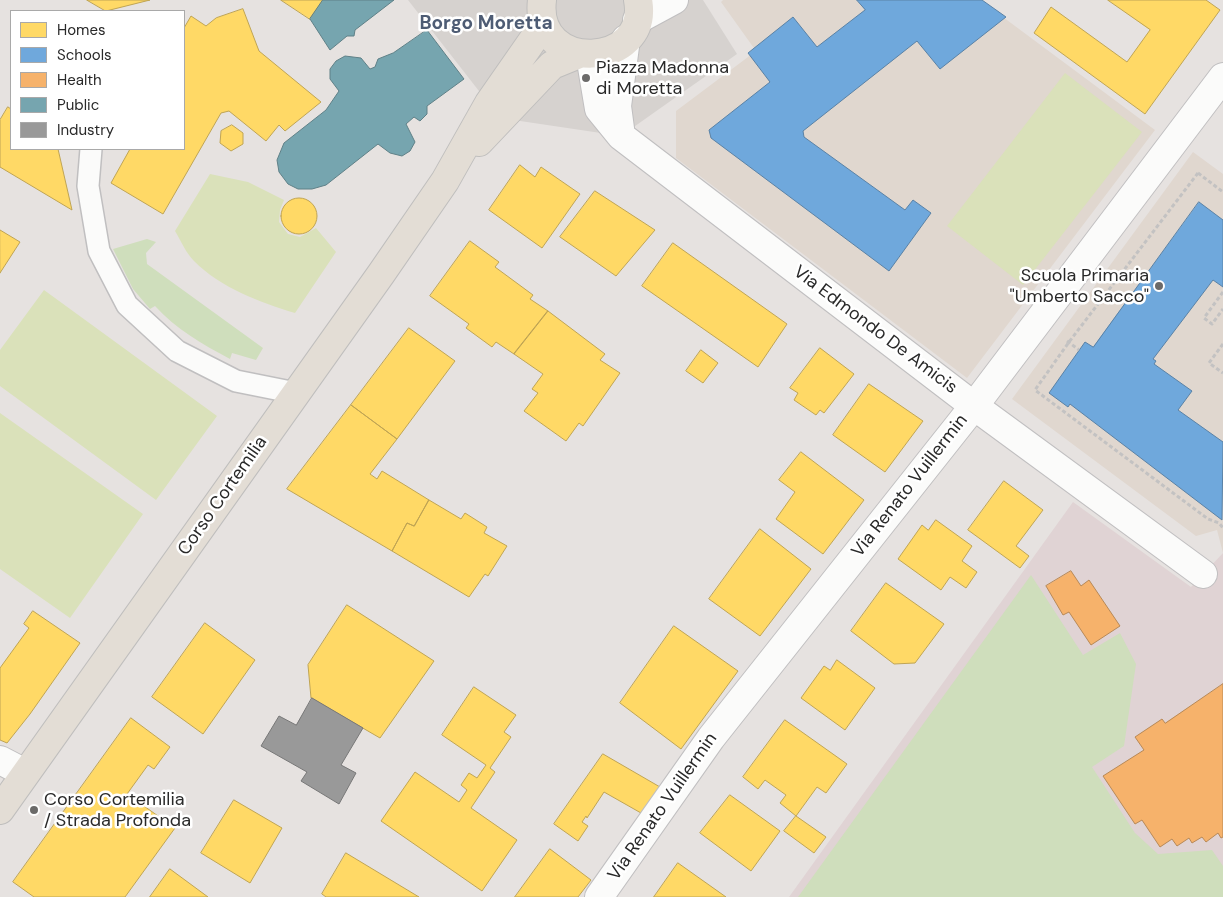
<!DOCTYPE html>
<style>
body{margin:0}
#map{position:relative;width:1223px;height:897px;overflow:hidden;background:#e6e2e0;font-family:"DM Sans",sans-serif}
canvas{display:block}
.legend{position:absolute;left:10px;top:10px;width:175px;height:140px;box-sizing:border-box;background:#fff;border:1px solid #a9a9a9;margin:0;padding:6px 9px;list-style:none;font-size:15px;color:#292929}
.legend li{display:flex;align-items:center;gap:10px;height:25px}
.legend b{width:25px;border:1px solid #a9a9a9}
</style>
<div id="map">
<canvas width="1223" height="897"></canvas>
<ul class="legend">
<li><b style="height:14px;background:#ffd966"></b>Homes</li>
<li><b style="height:14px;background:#6fa8dc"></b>Schools</li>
<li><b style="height:14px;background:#f6b26b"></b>Health</li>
<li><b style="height:14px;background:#76a5af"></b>Public</li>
<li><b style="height:14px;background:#999"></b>Industry</li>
</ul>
</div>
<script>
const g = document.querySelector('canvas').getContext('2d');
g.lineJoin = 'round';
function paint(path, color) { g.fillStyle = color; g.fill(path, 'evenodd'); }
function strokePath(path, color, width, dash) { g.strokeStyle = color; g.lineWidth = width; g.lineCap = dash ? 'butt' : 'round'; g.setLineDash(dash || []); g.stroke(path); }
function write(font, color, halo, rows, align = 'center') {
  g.font = font + ' "DM Sans",sans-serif'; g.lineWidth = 5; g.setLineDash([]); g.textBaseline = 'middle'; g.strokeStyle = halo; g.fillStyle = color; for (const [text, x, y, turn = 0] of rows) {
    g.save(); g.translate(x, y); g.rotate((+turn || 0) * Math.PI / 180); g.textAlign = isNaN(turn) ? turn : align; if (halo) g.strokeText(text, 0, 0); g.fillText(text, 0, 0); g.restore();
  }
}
const education = new Path2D(`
 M 723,0 L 980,0 L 1155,130 L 967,378 L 676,158 L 676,111 L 756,51 L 721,2 Z
 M 1193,152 L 1223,174 L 1223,553 L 1217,530 L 1196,536 L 1012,399 Z`);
const medical = new Path2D(`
 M 1073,502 L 1191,587 L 1223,553 L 1223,897 L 789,897 Z`);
const green = new Path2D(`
 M 147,239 L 156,242 L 146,253 L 147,264 L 263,348 L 256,360 L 232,353 L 230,359 C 202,344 176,329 155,306 L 150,309 L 133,289 L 113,249 Z
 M 1031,575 L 1083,655 L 1120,633 L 1136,664 L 1124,746 L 1092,767 L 1135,833 L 1158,854 L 1212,850 L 1223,866 L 1223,897 L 798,897 Z`);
const pitch = new Path2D(`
 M 1065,73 L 1142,132 L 1023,285 L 947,226 Z
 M 210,174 L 248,182 L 284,200 L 280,210 L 279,222 L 288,234 L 300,237 L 316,228 L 336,252 L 295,313 C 259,302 221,288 194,261 C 186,253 181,241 175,231 Z
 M 44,290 L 217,416 L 156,500 L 0,386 L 0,350 Z
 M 0,413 L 143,514 L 70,618 L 0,569 Z`);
const plaza = new Path2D(`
 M 408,0 L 703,0 L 737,54 L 621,136 L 500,118 Z`);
const homes = new Path2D(`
 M 87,0 L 150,0 L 106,11 Z
 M 281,0 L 323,0 L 310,19 Z
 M 1108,0 L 1206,0 L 1220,10 L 1145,114 L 1034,33 L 1051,7 L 1127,62 L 1150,30 Z
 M 243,9 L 259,51 L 321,102 L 285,131 L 279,125 L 266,141 L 229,111 L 221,113 L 163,214 L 111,183 L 130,149 L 184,149 L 184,28 L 191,16 L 206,26 L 216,18 Z
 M 8,107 L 11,109 L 11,149 L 58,149 L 72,210 L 0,167 L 0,120 Z
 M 232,125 L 243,133 L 243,144 L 231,151 L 220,143 L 221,131 Z
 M 520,165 L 535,177 L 541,167 L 580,194 L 542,248 L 489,210 Z
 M 595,191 L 655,230 L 616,276 L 560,237 Z
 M281 216a18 18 0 1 1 36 0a18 18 0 1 1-36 0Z
 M 0,230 L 20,242 L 0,273 Z
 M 470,241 L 499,262 L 495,267 L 533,295 L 530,299 L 548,311 L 514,354 L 496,342 L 492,347 L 466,328 L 469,324 L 430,296 Z
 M 673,243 L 787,324 L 758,367 L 642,286 Z
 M 548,311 L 605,354 L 600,360 L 620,373 L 583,426 L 579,423 L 566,441 L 524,411 L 538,393 L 532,389 L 543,374 L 514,354 Z
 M 409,328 L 455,361 L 397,439 L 351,405 Z
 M 820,348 L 854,374 L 824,413 L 820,410 L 816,415 L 794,400 L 798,393 L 790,388 Z
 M 701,350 L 718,363 L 703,383 L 686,371 Z
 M 869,384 L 923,421 L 885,472 L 833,435 Z
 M 351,405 L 397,439 L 370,474 L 377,479 L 382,471 L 429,500 L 414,526 L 407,523 L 392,551 L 287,489 Z
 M 801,452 L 864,500 L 823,554 L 776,519 L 795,492 L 779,480 Z
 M 1004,481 L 1043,510 L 1016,546 L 1029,556 L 1020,568 L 968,530 Z
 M 429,500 L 461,519 L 465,513 L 487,527 L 484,533 L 507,546 L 488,576 L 485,574 L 469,597 L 392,551 L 407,523 L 414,526 Z
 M 936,520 L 972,546 L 962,561 L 977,572 L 966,588 L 950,577 L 941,590 L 898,559 L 922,525 L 928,530 Z
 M 760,529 L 811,569 L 760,636 L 709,599 Z
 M 886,583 L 944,624 L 915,663 L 894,664 L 851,631 Z
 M 347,605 L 434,661 L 380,738 L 311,698 L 308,665 Z
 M 33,611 L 80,643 L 30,714 L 7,743 L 0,740 L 0,668 L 29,628 L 24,624 Z
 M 205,623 L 255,660 L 203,734 L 152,697 Z
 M 674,626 L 738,671 L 681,749 L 620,703 Z
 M 837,660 L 875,688 L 845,730 L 801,698 L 824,666 L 830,670 Z
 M 474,687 L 516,715 L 504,732 L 511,737 L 490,768 L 495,772 L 471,808 L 517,840 L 482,891 L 381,821 L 415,772 L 459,802 L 467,790 L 461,785 L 469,773 L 477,778 L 486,765 L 442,735 Z
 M 131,718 L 170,747 L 154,769 L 148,765 L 127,794 L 175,828 L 125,897 L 34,897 L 13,882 Z
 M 785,720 L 847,764 L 826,793 L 817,787 L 796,816 L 780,803 L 786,795 L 765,780 L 758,789 L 743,777 Z
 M 603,754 L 660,787 L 641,813 L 604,792 L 587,818 L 586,816 L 582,822 L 588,826 L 578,841 L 554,824 Z
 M 730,795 L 780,831 L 751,871 L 700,833 Z
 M 234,800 L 282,828 L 250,883 L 201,853 Z
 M 796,816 L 826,837 L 814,853 L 784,831 Z
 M 550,849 L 591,880 L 578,897 L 515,897 Z
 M 346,853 L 419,897 L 326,897 L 322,894 Z
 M 678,863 L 726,897 L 654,897 Z
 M 170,869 L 208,897 L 150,897 Z`);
const schools = new Path2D(`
 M 857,0 L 982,0 L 1006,17 L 940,69 L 917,41 L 803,131 L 804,137 L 905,210 L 913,200 L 931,213 L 889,271 L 711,138 L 709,130 L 770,82 L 748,53 L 793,17 L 817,47 L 865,10 Z
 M 1199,202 L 1223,220 L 1223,287 L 1213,280 L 1153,359 L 1156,361 L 1154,364 L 1192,391 L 1178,410 L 1223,442 L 1222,520 L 1070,404 L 1068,407 L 1049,393 L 1085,342 L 1093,347 Z`);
const health = new Path2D(`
 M 1071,571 L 1081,586 L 1089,580 L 1120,626 L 1091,645 L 1069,612 L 1063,615 L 1046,586 Z
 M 1223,684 L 1223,837 L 1221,838 L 1218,833 L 1206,842 L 1202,837 L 1192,843 L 1189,838 L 1177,846 L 1172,839 L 1160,847 L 1142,820 L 1135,824 L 1103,776 L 1144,750 L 1135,737 L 1162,719 L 1165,723 Z`);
const public = new Path2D(`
 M 323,0 L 394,0 L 355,30 L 354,36 L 347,36 L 330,50 L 310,19 Z
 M 427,30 L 464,79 L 427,106 L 427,114 L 420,121 L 414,117 L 406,124 L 415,142 L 410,151 L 402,156 L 390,153 L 378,144 L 326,185 L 312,189 L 298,189 L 288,184 L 279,172 L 277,160 L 284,143 L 326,110 L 339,91 L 330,79 L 330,69 L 336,61 L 345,56 L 361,58 L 370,69 L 375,67 L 378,59 L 393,53 Z`);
const industry = new Path2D(`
 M 312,698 L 363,728 L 341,765 L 356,773 L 339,804 L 301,781 L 307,772 L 261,746 L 279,716 L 296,725 Z`);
const path = new Path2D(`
 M 1198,173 L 1069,342 L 1035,390 L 1208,519 L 1219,523 L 1223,528
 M 1198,173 L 1223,192
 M 1223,292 L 1204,318 L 1212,324 L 1223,309
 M 1067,341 L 1079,350
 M 1223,344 L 1209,363 L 1223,373`);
const lane = new Path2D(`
 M 91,149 L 88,186 L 99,251 L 127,305 L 177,351 L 236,381 L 296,393`);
const street = new Path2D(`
 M 637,20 L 674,0
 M 590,55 L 599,109 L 621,136 L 974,406 L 1203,574
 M 621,136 L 617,106 L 626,39
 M 0,760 L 25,773
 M 599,897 L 711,738 L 974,406 L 1223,77`);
const primary = new Path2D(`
 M 542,0 C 533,74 651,69 638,0
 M 479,142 L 552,65 L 579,54
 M 0,810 L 381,274 L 445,181 L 489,103 L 544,24`);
const markers = [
 [586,78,5,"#6b6a69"],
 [1159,286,5,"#6b6a69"],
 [34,810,5,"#6b6a69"]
];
const poiNames = [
 ["Piazza Madonna",596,68],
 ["di Moretta",596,89],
 ["Scuola Primaria",1149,276,"right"],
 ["\"Umberto Sacco\"",1149,297,"right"],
 ["Corso Cortemilia",44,800],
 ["/ Strada Profonda",44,821]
];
const streetNames = [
 ["Via Edmondo De Amicis",875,330,37],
 ["Via Renato Vuillermin",910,486,-52],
 ["Corso Cortemilia",223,496,-55],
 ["Via Renato Vuillermin",663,807,-55]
];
const neighbourhoodNames = [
 ["Borgo Moretta",486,24]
];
paint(education, '#e0d7cf');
paint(medical, '#e0d3d4');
paint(green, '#cfdebc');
paint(pitch, '#dae1ba');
paint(plaza, '#d6d2cf');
paint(homes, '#ffd966');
strokePath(homes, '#bfa454', 1);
paint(schools, '#6fa8dc');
strokePath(schools, '#5a82a6', 1);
paint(health, '#f6b26b');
strokePath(health, '#b88957', 1);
paint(public, '#76a5af');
strokePath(public, '#5f8087', 1);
paint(industry, '#999');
strokePath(industry, '#777', 1);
strokePath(lane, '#c0bfc0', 24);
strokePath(street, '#c0bfc0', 30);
strokePath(primary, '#bfbebd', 30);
strokePath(path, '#c3c2c2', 3, [4, 2.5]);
strokePath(lane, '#fbfbfa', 21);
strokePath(street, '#fbfbfa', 28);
strokePath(primary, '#e3ddd5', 28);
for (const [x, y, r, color] of markers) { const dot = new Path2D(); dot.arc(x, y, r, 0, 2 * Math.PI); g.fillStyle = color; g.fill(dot); strokePath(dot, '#fff', 2); }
write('18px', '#292929', '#fff', poiNames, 'left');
write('18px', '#292929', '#fff', streetNames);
write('bold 19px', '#4e5c74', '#fff', neighbourhoodNames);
</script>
